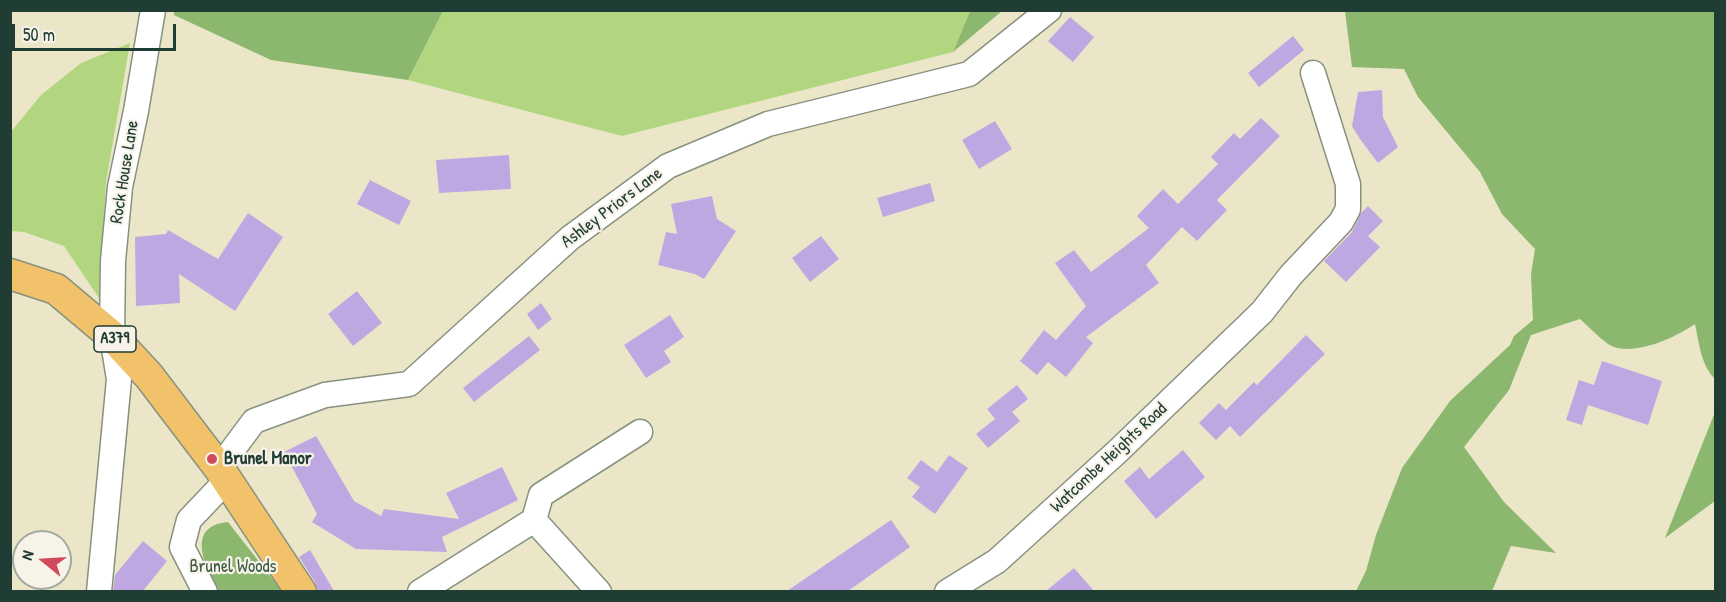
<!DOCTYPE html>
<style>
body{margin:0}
#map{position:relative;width:1726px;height:602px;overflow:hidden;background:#ece6c9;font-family:"Patrick Hand",sans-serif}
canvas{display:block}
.frame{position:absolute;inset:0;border:12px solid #1f3d34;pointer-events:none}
.north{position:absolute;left:12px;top:530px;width:60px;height:60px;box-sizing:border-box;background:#f7f3e8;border:2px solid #a1aaa0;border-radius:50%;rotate:288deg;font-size:16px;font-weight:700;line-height:24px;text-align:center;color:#1f3d34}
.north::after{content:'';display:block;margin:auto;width:21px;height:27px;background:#d1495b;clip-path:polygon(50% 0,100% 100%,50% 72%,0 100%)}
.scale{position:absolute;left:12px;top:24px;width:164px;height:27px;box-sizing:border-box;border:3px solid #1f3d34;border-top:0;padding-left:8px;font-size:18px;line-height:21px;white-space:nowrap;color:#1f3d34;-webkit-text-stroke:4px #f7f3e8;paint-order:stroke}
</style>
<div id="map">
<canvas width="1726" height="602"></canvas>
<div class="frame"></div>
<div class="north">N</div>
<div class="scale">50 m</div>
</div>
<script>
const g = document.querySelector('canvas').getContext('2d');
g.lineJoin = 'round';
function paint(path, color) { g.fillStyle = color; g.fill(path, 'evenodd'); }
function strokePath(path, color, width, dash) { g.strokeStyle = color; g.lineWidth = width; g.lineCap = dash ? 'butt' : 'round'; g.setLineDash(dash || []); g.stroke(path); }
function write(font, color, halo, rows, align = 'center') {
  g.font = font + ' "Patrick Hand",sans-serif'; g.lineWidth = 4.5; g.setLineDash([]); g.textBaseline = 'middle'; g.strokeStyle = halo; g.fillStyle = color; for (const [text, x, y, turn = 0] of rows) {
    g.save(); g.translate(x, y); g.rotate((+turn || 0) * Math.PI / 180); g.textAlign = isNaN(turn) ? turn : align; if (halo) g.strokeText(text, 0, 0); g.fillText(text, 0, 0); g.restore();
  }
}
const green = new Path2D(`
 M 443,11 L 970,11 L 953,52 L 622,136 L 408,80 Z
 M 130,43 L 106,182 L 99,298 L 64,246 L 24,232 L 11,231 L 10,133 L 41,95 L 81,63 Z`);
const forest = new Path2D(`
 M 174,11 L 174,10 L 443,11 L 408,80 L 271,60 L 174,15 Z
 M 970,11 L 1002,11 L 953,52 Z
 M 1345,11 L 1715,11 L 1715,379 C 1701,365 1699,343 1695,324 C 1676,337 1638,355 1614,347 C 1605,344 1588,326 1580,319 L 1531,335 L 1509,390 L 1464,447 L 1504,502 L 1556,553 L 1511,546 L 1492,591 L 1356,591 L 1366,571 L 1376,535 L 1402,468 L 1450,401 L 1510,345 L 1514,336 L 1533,320 L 1531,274 L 1535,249 L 1502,214 L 1480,172 L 1418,97 L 1404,69 L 1352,67 Z
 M 1715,412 L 1715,501 L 1665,538 Z
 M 228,522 L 278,586 L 281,591 L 218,591 C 206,568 184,526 228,522 Z`);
const building = new Path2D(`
 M 1070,17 L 1094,37 L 1073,62 L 1048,41 Z
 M 1293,36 L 1304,50 L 1259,87 L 1248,73 Z
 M 1382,90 L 1383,117 L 1398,147 L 1378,163 L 1360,139 L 1352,126 L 1358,92 Z
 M 1261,118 L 1280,136 L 1217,200 L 1227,210 L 1197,241 L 1182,227 L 1146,265 L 1159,283 L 1086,337 L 1093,343 L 1066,377 L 1048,362 L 1037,375 L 1020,361 L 1044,330 L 1056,340 L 1086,306 L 1055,263 L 1074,250 L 1091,272 L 1149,228 L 1137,216 L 1163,189 L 1178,204 L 1218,164 L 1211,157 L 1234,133 L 1240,139 Z
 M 995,121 L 1012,149 L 979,169 L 962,140 Z
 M 509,155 L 511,189 L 439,193 L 436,160 Z
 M 370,180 L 411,201 L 399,225 L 357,204 Z
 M 930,183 L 935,201 L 883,217 L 877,198 Z
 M 712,196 L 717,219 L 736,231 L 704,279 L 695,274 L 658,265 L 666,232 L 677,234 L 671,204 Z
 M 1368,206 L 1383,221 L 1368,236 L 1380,247 L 1346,282 L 1324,261 L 1352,232 L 1361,213 Z
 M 248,213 L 283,237 L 235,311 L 179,274 L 180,303 L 136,306 L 135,237 L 166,234 L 168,230 L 218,259 Z
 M 821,236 L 839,259 L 810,282 L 792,258 Z
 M 357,291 L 382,323 L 353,346 L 328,314 Z
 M 541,303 L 552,319 L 538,330 L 527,314 Z
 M 670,315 L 684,337 L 664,351 L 671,362 L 646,378 L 624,345 Z
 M 1306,335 L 1325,354 L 1240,437 L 1230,426 L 1216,440 L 1199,423 L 1219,403 L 1226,410 L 1254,382 L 1257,385 Z
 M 529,336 L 540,350 L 474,402 L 463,388 Z
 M 1602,361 L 1662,381 L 1648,425 L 1588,405 L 1582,425 L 1566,420 L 1579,380 L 1594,385 Z
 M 1017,385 L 1028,399 L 1012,412 L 1020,421 L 988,448 L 976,434 L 995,419 L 987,409 Z
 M 316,436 L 354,501 L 381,516 L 384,509 L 459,519 L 446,493 L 502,467 L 518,500 L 442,537 L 447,552 L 356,549 L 312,522 L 317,514 L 284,452 Z
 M 1183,450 L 1205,477 L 1156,519 L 1124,481 L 1140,467 L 1149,479 Z
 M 949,455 L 968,468 L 935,514 L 912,497 L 920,487 L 907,478 L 921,460 L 937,472 Z
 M 891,520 L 910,547 L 848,591 L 787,591 Z
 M 143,541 L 167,561 L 143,591 L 113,591 L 115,575 Z
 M 310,550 L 334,591 L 318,591 L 315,582 L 299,557 Z
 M 1074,568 L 1094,591 L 1046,591 Z`);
const minor = new Path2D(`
 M 219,468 L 254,421 L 325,395 L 409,384 L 570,238 L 668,166 L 768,124 L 969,74 L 1049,10
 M 534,520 L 599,592
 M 99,592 L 119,379 L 112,336 L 113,261 L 120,187 L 136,111 L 153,10
 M 205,592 L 182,547 L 189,520 L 227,480
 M 420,592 L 534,520 L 541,495 L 640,432
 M 947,592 L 997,561 L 1118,451 L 1262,312 L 1291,275 L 1341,222 L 1348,209 L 1348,184 L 1313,73`);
const major = new Path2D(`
 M 10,274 L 56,289 L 112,336 L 149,376 L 219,468 L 301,592`);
const markers = [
 [212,459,6,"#d1495b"]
];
const shields = [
 [115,339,42]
];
const shieldNames = [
 ["A379",115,339]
];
const streetNames = [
 ["Rock House Lane",125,172,-81],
 ["Ashley Priors Lane",612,208,-37],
 ["Watcombe Heights Road",1109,458,-43]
];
const poiNames = [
 ["Brunel Manor",224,459]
];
const parkNames = [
 ["Brunel Woods",233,567]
];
paint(green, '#b1d67f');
paint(forest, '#8cb76e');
paint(building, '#bfa8e2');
strokePath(minor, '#86927e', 27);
strokePath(major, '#86927e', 33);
strokePath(minor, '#fff', 24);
strokePath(major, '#f2c26a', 30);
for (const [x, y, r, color] of markers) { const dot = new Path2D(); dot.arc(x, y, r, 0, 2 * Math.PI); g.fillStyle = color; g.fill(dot); strokePath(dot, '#f7f3e8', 2); }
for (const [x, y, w] of shields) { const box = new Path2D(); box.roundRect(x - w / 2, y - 13, w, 26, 4.5); g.fillStyle = '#f7f3e8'; g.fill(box); strokePath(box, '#1f3d34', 1.5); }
write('bold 16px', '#1f3d34', null, shieldNames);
write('18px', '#1f3d34', '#f7f3e8', streetNames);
write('bold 18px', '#1f3d34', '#f7f3e8', poiNames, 'left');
write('18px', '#3c5c43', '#f7f3e8', parkNames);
</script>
